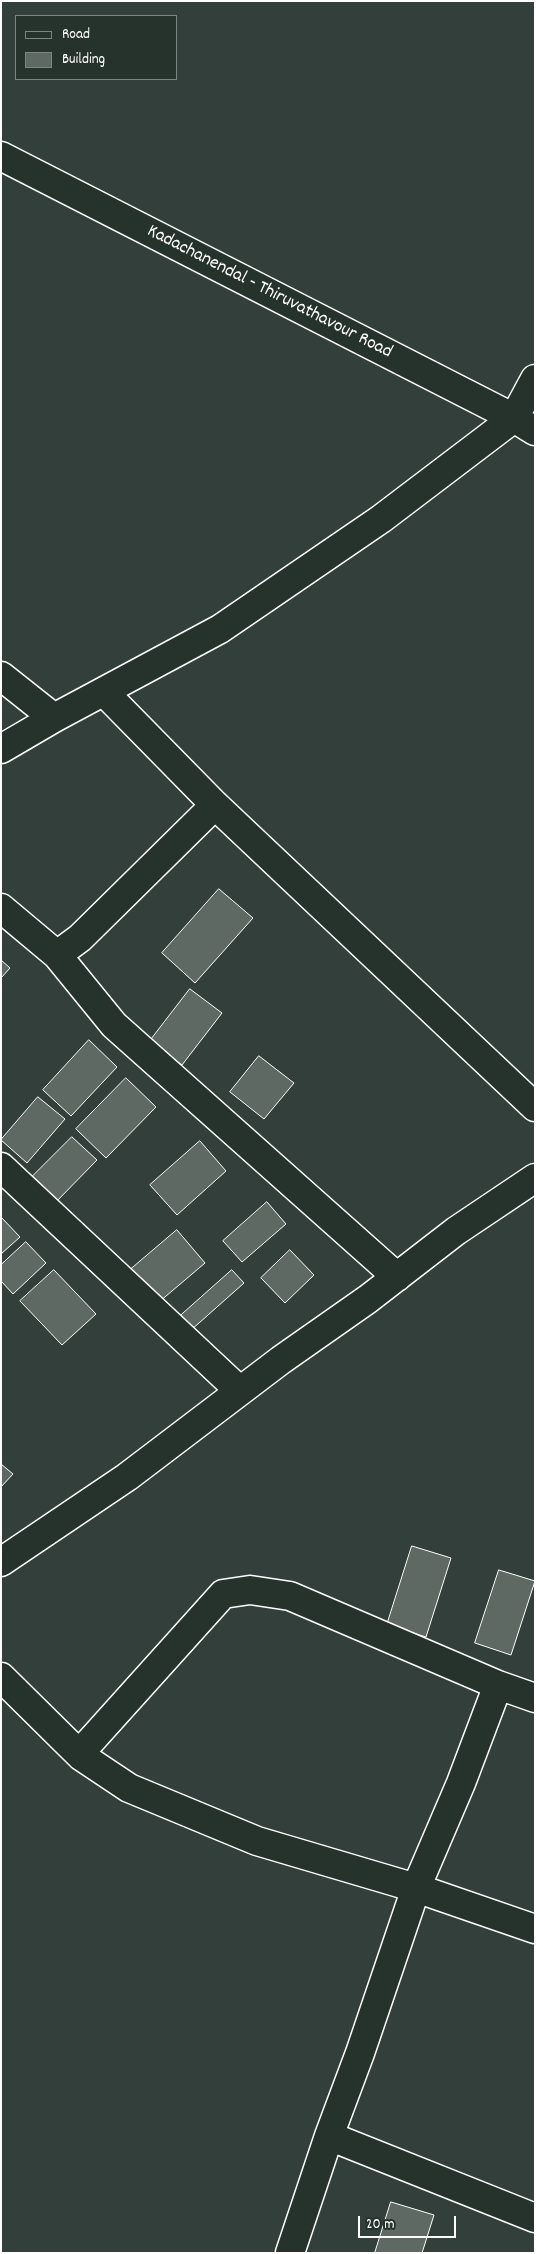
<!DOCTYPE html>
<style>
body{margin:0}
#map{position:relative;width:536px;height:2254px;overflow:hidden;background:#333f3a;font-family:Dekko,sans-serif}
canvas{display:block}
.frame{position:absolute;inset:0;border:2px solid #fff;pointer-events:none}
.legend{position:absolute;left:15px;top:15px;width:162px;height:65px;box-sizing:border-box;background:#26332d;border:1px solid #7d8581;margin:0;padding:6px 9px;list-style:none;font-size:15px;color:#fff}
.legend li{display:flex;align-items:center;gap:10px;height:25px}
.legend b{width:25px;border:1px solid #7d8581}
.scale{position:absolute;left:358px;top:2216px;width:98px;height:22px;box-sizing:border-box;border:2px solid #fff;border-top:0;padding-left:6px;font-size:15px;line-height:18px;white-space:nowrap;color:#fff;-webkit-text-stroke:4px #26332d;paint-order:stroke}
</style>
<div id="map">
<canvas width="536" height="2254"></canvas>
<div class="frame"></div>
<ul class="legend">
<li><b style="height:6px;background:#26332d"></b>Road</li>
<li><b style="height:14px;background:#5f6964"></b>Building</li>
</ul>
<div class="scale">20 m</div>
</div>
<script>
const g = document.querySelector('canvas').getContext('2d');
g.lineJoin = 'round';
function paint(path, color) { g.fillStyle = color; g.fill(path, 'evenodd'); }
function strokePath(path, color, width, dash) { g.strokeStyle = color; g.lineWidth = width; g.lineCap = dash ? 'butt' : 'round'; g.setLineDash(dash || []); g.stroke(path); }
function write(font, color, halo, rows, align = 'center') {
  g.font = font + ' Dekko,sans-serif'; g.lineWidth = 4; g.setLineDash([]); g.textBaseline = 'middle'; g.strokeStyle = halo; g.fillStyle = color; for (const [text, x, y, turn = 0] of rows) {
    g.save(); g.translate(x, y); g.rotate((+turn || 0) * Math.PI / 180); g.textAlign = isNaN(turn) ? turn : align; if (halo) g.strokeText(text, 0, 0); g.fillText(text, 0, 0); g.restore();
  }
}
const building = new Path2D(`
 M 219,889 L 253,918 L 195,983 L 162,953 Z
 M 1,960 L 10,968 L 1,978 Z
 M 190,989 L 222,1013 L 182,1065 L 150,1041 Z
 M 89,1040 L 117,1067 L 71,1116 L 43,1090 Z
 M 259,1056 L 294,1083 L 264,1119 L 230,1092 Z
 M 126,1078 L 156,1107 L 106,1158 L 76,1129 Z
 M 38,1097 L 65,1119 L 27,1163 L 1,1140 Z
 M 72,1137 L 97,1160 L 53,1205 L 29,1180 Z
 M 200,1141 L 226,1171 L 177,1215 L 150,1185 Z
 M 267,1202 L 286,1224 L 242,1262 L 223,1241 Z
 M 2,1218 L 20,1237 L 1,1254 L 1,1219 Z
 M 177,1230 L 205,1263 L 159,1302 L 130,1270 Z
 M 26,1242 L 46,1263 L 13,1294 L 1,1281 L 1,1265 Z
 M 290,1250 L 314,1275 L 285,1303 L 261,1278 Z
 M 54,1270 L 96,1314 L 62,1345 L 20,1301 Z
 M 232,1270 L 244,1283 L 190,1331 L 178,1318 Z
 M 1,1464 L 13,1474 L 1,1487 Z
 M 412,1546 L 451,1558 L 426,1637 L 387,1625 Z
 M 499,1570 L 535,1581 L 511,1655 L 475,1643 Z
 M 391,2202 L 434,2215 L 422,2253 L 375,2253 Z`);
const street = new Path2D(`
 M 1,676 L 54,718
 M 104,692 L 215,805 L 535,1107
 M 1,749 L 54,718 L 220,629 L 381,519 L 514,418 L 535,379
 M 1,908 L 57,955 L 114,1025 L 397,1277
 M 57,955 L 80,938 L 215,805
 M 1,1167 L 240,1391
 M 1,1562 L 127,1477 L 281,1360 L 368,1299 L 456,1231 L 535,1178
 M 1,1677 L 81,1756 L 129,1788 L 257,1841 L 416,1888 L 535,1929
 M 79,1754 L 223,1594 L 250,1590 L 290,1596 L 498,1685
 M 329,2136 L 535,2218
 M 290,2253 L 329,2136 L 360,2053 L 416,1888 L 461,1783 L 498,1685 L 535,1698`);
const secondary = new Path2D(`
 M 1,156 L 514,418 L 535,431`);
const streetNames = [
 ["Kadachanendal - Thiruvathavour Road",269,293,27]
];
paint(building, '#5f6964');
strokePath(building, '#fff', 1);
strokePath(street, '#fff', 31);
strokePath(secondary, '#fff', 31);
strokePath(street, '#26332d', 28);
strokePath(secondary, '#26332d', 28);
write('19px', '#fff', '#26332d', streetNames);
</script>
